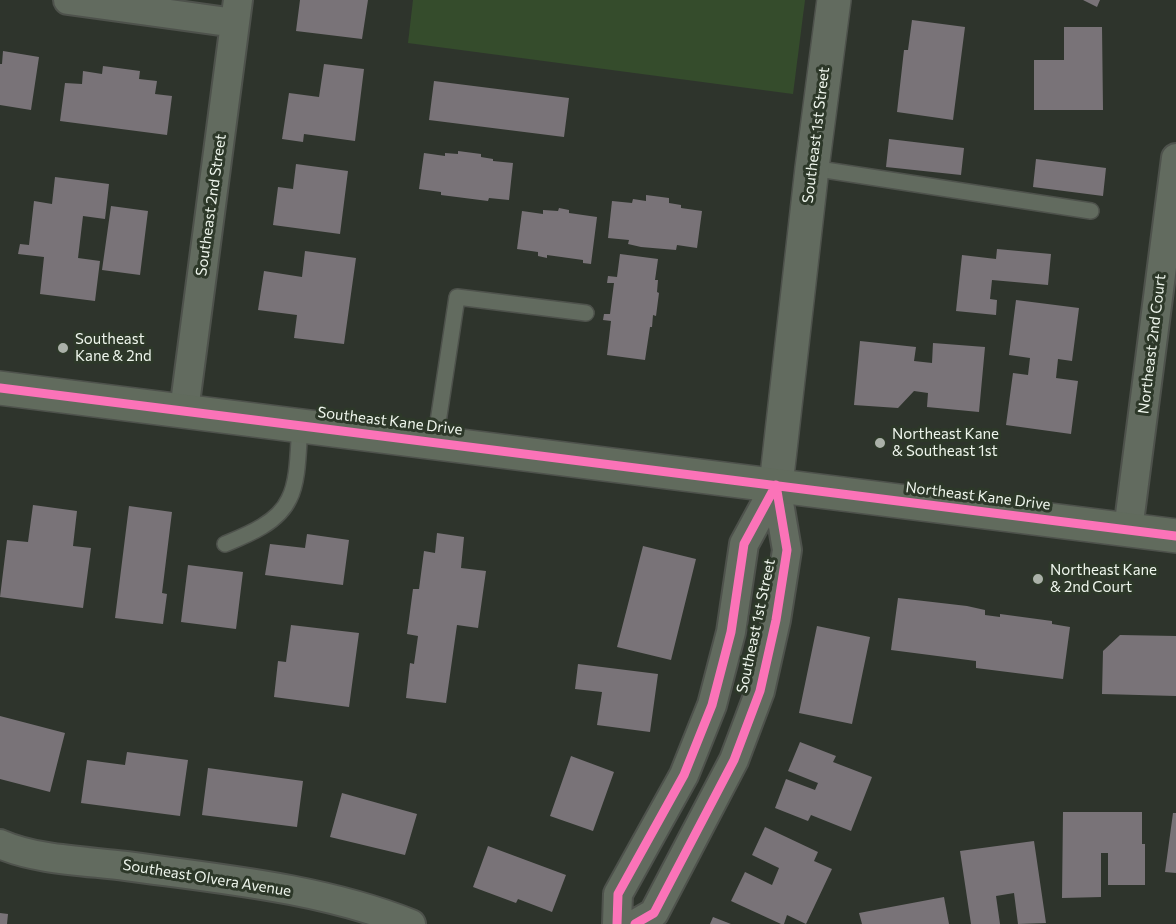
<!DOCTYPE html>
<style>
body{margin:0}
canvas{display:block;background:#2e342c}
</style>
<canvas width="1176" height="924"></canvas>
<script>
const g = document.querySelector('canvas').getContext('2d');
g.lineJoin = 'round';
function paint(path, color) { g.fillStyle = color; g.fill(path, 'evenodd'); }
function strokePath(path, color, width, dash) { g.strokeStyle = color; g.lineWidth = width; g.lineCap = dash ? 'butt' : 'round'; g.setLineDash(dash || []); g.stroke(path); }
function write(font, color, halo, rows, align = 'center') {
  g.font = font + ' Commissioner,sans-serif'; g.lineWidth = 6; g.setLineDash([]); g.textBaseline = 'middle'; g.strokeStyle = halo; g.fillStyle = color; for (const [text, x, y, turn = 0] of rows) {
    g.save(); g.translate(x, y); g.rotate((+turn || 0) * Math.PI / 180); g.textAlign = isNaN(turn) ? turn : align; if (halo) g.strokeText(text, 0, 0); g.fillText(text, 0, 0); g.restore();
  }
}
const green = new Path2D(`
 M 413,0 L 805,0 L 793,94 L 408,43 Z`);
const building = new Path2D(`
 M 300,0 L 368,0 L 362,39 L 296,31 Z
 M 1083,0 L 1100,0 L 1097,7 Z
 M 912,20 L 965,27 L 953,120 L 897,112 L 904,50 L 908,50 Z
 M 1064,27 L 1102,27 L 1103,110 L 1034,110 L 1034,60 L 1064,60 Z
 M 3,51 L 39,57 L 31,110 L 0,105 L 0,64 L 2,64 Z
 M 324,64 L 364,69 L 355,141 L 304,134 L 303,142 L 282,139 L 289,93 L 319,97 Z
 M 103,66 L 140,71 L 139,79 L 157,81 L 155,94 L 172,96 L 167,135 L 60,121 L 65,83 L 82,84 L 83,71 L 102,74 Z
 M 434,81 L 569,98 L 564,137 L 429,120 Z
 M 889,139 L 964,148 L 961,175 L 886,167 Z
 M 458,151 L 481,154 L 481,157 L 493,159 L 493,161 L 513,163 L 509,200 L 489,198 L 488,201 L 441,195 L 441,192 L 419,189 L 424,153 L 445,156 L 445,153 L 458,154 Z
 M 1036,159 L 1106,168 L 1103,196 L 1033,187 Z
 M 296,164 L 348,171 L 340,234 L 273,225 L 278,187 L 293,189 Z
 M 55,177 L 109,184 L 105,219 L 83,216 L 78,258 L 100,261 L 95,301 L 40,294 L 44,257 L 18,254 L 20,244 L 29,245 L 34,201 L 52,204 Z
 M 646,195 L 669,198 L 669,203 L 681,205 L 681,208 L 702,211 L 697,248 L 677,245 L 676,250 L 641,247 L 628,244 L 629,240 L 608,238 L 612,201 L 632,203 L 633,199 L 646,201 Z
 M 111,206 L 148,211 L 140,275 L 102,270 Z
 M 559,208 L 569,210 L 569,213 L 597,217 L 591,264 L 583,263 L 583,260 L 547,255 L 547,258 L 538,256 L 538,252 L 517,249 L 522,211 L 543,214 L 543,210 L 558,211 Z
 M 997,249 L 1051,254 L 1048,285 L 992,280 L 990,299 L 997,300 L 996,315 L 956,311 L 962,255 L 996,259 Z
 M 305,251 L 356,258 L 344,344 L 294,338 L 297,315 L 258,310 L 264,271 L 302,277 Z
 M 620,254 L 658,259 L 655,280 L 658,280 L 657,292 L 659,293 L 656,316 L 653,315 L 652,327 L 650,327 L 645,360 L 607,355 L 611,321 L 603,320 L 604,314 L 610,314 L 614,283 L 607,283 L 608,276 L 617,277 Z
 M 1016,300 L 1079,308 L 1072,361 L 1058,359 L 1056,378 L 1078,381 L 1071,434 L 1006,425 L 1013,373 L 1028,375 L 1030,358 L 1009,355 Z
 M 860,341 L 916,347 L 914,361 L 932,363 L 933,343 L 985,347 L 979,412 L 927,407 L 928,393 L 914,391 L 898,408 L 854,405 Z
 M 33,505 L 77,511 L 73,546 L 91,548 L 83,608 L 0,597 L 7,540 L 28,542 Z
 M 129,506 L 172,512 L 162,593 L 167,594 L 163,624 L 115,618 Z
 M 437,533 L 464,537 L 461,568 L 486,571 L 478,628 L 457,625 L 446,703 L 406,698 L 410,663 L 414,664 L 418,636 L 407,634 L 413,589 L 419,589 L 424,551 L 435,553 Z
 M 307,534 L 349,540 L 343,585 L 265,575 L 270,544 L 305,548 Z
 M 643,546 L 696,559 L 671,660 L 617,647 Z
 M 188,565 L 243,572 L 236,629 L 181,622 Z
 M 898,598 L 967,606 L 985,610 L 985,615 L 1000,617 L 1000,614 L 1052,621 L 1052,624 L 1070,627 L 1063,679 L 976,668 L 976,661 L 891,650 Z
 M 291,625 L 359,633 L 349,707 L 274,697 L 278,661 L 286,662 Z
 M 817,626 L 870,637 L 852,724 L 799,713 Z
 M 1120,635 L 1176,636 L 1176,696 L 1102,694 L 1103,651 Z
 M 578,664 L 658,674 L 650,732 L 597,725 L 602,692 L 575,689 Z
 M 0,716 L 65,733 L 50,792 L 0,779 Z
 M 800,742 L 836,756 L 833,762 L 872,777 L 851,831 L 811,815 L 808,821 L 775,808 L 786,779 L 815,790 L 818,783 L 788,771 Z
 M 127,752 L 188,760 L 180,816 L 81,803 L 87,760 L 125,765 Z
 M 571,756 L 614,772 L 593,831 L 550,816 Z
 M 208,768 L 303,781 L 297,827 L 202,815 Z
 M 342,793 L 417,814 L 405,855 L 330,837 Z
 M 1063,812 L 1142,812 L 1142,844 L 1145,844 L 1145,885 L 1108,885 L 1108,853 L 1101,853 L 1101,897 L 1062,898 Z
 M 1173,813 L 1176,813 L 1176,873 L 1165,872 Z
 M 765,827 L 818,852 L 814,861 L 832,869 L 806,924 L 787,915 L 784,924 L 781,924 L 731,901 L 745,872 L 772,885 L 779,868 L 752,855 Z
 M 1034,841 L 1046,923 L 1018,924 L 1014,893 L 996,896 L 1000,924 L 971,924 L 960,851 Z
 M 488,846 L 566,875 L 552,912 L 518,899 L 516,903 L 473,887 Z
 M 944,897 L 949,924 L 862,924 L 859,913 Z
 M 0,913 L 8,914 L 7,924 L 0,924 Z
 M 713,917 L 731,924 L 710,924 Z`);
const service = new Path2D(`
 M 812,168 L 1091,211
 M 435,442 L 457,297 L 586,313
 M 225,544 C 247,535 278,523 289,499 C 299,480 298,447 300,425`);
const minor = new Path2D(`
 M 68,0 L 235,23
 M 184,411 L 238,0
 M 1128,530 L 1176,158
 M 0,844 C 36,860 86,861 126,866 C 221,879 321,888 411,924
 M 617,924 L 618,894 L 684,775 L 712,705 L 731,632 L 744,544 L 776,485
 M 635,924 L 654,913 L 734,760 L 760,691 L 776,620 L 787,550 L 776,485`);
const tertiary = new Path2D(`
 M 776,485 L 812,168 L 834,0`);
const primary = new Path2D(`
 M 0,388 L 1176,536`);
const cycleway = new Path2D(`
 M 0,388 L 1176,536
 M 617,924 L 618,894 L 684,775 L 712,705 L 731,632 L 744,544 L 776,485
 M 635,924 L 654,913 L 734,760 L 760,691 L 776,620 L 787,550 L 776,485`);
const markers = [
 [63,348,6,"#abb1a9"],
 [880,443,6,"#abb1a9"],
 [1038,579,6,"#abb1a9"]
];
const streetNames = [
 ["Southeast 1st Street",816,135,-83],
 ["Southeast 2nd Street",211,205,-82],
 ["Northeast 2nd Court",1152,344,-83],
 ["Southeast Kane Drive",390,421,7],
 ["Northeast Kane Drive",978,496,7],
 ["Southeast 1st Street",756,626,-78],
 ["Southeast Olvera Avenue",207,878,9]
];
const poiNames = [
 ["Southeast",75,339],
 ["Kane & 2nd",75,356],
 ["Northeast Kane",892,434],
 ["& Southeast 1st",892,451],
 ["Northeast Kane",1050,570],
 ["& 2nd Court",1050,587]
];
paint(green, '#354c2c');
paint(building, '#797378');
strokePath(service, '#4e524c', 18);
strokePath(minor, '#4e524c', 32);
strokePath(tertiary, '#4e524c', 36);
strokePath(primary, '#4e524c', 36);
strokePath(service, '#626b5f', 15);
strokePath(minor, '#626b5f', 28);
strokePath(tertiary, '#626b5f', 33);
strokePath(primary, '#616b5d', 33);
strokePath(cycleway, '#fb73b8', 9);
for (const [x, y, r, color] of markers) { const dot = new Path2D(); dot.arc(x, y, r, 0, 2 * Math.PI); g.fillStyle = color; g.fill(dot); strokePath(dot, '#2d3829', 2); }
write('15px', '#eef5ec', '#2d3829', streetNames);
write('15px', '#eef5ec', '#2d3829', poiNames, 'left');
</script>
